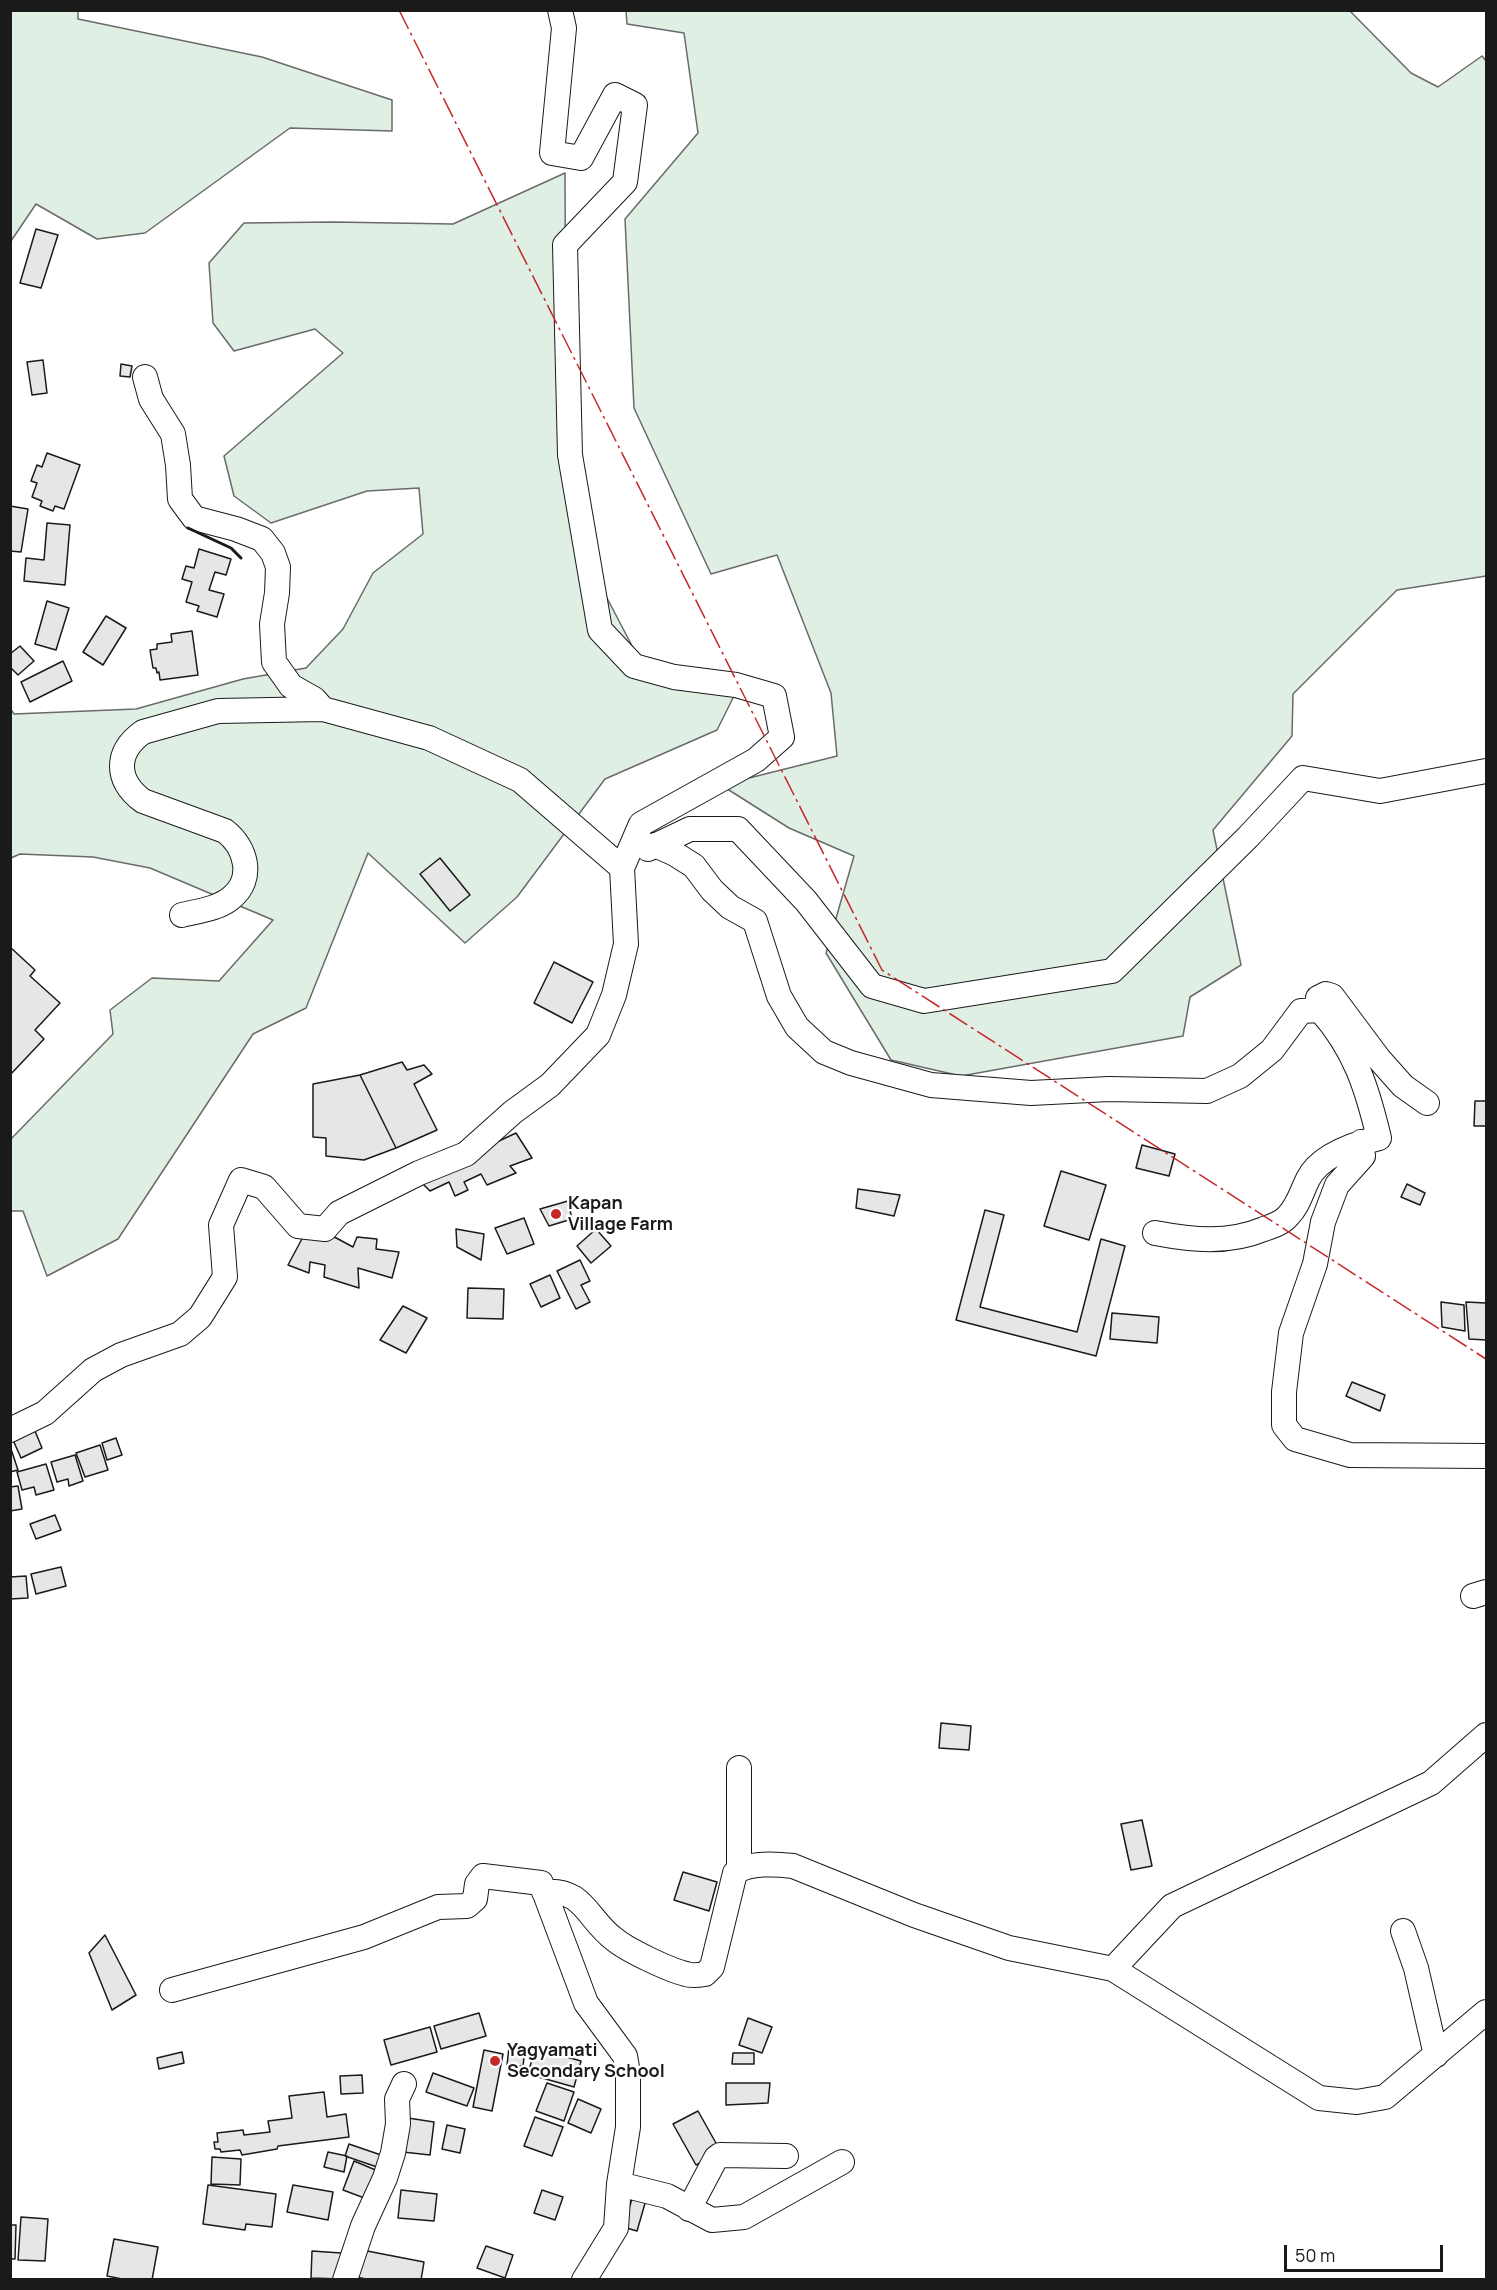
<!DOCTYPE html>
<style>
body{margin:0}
#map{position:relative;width:1497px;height:2290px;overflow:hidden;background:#fff;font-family:Manrope,sans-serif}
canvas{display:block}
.frame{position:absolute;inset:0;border:12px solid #1a1a1a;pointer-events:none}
.scale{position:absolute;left:1284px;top:2245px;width:159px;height:27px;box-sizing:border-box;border:3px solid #1a1a1a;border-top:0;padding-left:8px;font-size:18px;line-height:21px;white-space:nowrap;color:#1a1a1a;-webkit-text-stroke:4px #fff;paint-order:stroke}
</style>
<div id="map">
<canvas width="1497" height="2290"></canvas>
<div class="frame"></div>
<div class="scale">50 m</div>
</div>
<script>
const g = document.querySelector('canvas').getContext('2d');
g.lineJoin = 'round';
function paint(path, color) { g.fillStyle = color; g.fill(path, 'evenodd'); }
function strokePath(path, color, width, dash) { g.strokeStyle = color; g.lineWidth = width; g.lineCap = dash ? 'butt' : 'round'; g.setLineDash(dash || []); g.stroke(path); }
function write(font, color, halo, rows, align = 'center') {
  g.font = font + ' Manrope,sans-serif'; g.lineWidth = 4.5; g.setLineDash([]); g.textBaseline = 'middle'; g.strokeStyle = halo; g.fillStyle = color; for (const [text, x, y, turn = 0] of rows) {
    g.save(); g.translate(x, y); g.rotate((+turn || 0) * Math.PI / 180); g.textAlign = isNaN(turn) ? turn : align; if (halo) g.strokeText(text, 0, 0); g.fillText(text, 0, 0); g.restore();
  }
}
const green = new Path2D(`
 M 11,10 L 78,11 L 78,19 L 262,57 L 392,100 L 392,131 L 290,128 L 145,233 L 97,239 L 36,204 L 11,241 Z
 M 626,11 L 1350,11 L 1411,73 L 1438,87 L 1482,56 L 1486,61 L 1486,576 L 1397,590 L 1293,694 L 1292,736 L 1213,830 L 1241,965 L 1190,997 L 1183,1036 L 961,1076 L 891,1060 L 826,953 L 854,856 L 789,828 L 721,785 L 837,756 L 831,693 L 777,555 L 711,574 L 634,408 L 625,219 L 698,133 L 684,33 L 627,24 Z
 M 565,173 L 566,423 L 596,577 L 641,663 L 735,694 L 717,730 L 605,779 L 517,897 L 465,943 L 368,853 L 306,1008 L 253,1034 L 118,1239 L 47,1276 L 23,1211 L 11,1211 L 11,1139 L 113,1034 L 110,1010 L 152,978 L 219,981 L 273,920 L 150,868 L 93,857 L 20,854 L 11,858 L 10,708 L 14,714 L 136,709 L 243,679 L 306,668 L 343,629 L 373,573 L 423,534 L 419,488 L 367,491 L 271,523 L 234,496 L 224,456 L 343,353 L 315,329 L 234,351 L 213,323 L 209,263 L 244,223 L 333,222 L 453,224 Z`);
const building = new Path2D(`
 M 36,229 L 58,235 L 41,288 L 20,283 Z
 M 43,360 L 47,393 L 32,395 L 27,362 Z
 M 121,364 L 132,366 L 130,377 L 120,376 Z
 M 47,453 L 80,465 L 64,509 L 55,506 L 53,511 L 40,506 L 42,501 L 32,497 L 37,483 L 31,481 L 37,465 L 42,467 Z
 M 10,506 L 28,509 L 21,552 L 10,551 Z
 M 47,523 L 70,525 L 65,585 L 24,581 L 26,558 L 44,560 Z
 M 199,549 L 231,559 L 226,575 L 215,572 L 209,590 L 224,594 L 217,617 L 197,611 L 199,606 L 186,602 L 192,582 L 182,579 L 186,566 L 194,568 Z
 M 47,601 L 69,608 L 56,650 L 35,644 Z
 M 106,616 L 126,628 L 103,665 L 83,652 Z
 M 192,631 L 198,675 L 160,680 L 159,672 L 157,673 L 156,668 L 153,668 L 150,650 L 157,649 L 157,644 L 172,642 L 171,634 Z
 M 20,646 L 34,661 L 18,675 L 10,667 L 10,654 Z
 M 63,661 L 72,681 L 30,702 L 21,682 Z
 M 440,858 L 470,895 L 450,911 L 420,874 Z
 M 10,947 L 35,970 L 30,976 L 60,1003 L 35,1030 L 44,1039 L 10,1075 Z
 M 554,962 L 593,982 L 572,1023 L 534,1003 Z
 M 402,1062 L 407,1070 L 424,1065 L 432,1074 L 414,1084 L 437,1130 L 396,1148 L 360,1075 Z
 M 360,1075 L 396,1148 L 364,1160 L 326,1156 L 326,1138 L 313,1137 L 313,1084 Z
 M 1475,1101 L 1486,1101 L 1486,1126 L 1474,1126 Z
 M 516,1133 L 532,1158 L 510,1166 L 516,1173 L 487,1185 L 481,1174 L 464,1182 L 468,1190 L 455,1196 L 449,1182 L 430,1191 L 418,1179 Z
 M 1142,1145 L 1175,1154 L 1169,1176 L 1136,1168 Z
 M 1061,1171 L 1106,1185 L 1089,1240 L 1044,1226 Z
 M 1407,1184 L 1425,1193 L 1420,1205 L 1401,1197 Z
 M 858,1189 L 900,1195 L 894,1216 L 856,1208 Z
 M 568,1201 L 572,1219 L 549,1226 L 540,1209 Z
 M 985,1210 L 1004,1215 L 980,1307 L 1077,1332 L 1101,1239 L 1125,1246 L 1096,1356 L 956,1320 Z
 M 524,1218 L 534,1244 L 507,1254 L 495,1228 Z
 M 456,1229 L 484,1234 L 481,1260 L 457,1247 Z
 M 596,1229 L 611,1246 L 591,1263 L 577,1246 Z
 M 327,1233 L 353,1247 L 357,1237 L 377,1239 L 376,1249 L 399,1252 L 392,1278 L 358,1268 L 359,1288 L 324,1277 L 325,1265 L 310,1262 L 309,1273 L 288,1265 L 304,1235 Z
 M 580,1260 L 590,1281 L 581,1285 L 590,1302 L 576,1309 L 557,1271 Z
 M 550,1275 L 560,1298 L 541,1307 L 530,1284 Z
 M 468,1288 L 504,1289 L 503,1319 L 467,1318 Z
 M 1441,1302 L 1464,1305 L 1465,1331 L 1442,1327 Z
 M 1466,1302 L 1486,1303 L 1486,1340 L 1469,1339 Z
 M 403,1306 L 427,1318 L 406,1353 L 380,1340 Z
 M 1112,1313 L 1159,1317 L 1157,1343 L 1110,1339 Z
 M 1352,1382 L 1385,1395 L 1380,1411 L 1346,1396 Z
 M 35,1431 L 42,1448 L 21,1458 L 13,1440 Z
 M 116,1438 L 122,1455 L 107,1460 L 102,1443 Z
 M 100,1445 L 108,1470 L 85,1477 L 76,1453 Z
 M 11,1449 L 18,1470 L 10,1472 L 10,1450 Z
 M 75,1455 L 83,1481 L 69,1486 L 68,1479 L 57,1482 L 51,1462 Z
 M 46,1464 L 54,1490 L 36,1495 L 34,1487 L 22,1490 L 17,1472 Z
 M 18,1486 L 22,1509 L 10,1511 L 10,1487 Z
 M 55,1515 L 61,1530 L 36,1539 L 30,1524 Z
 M 61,1567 L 66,1586 L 36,1594 L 31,1574 Z
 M 26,1576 L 28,1598 L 10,1599 L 10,1577 Z
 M 941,1723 L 971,1726 L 969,1750 L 939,1748 Z
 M 1142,1820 L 1152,1866 L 1131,1870 L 1121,1824 Z
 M 683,1872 L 717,1882 L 709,1911 L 674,1900 Z
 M 105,1935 L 136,1995 L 112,2010 L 89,1953 Z
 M 479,2013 L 486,2036 L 441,2049 L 434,2026 Z
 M 748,2018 L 772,2027 L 762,2053 L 739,2045 Z
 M 430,2027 L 437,2052 L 391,2065 L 384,2040 Z
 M 509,2047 L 525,2049 L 523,2066 L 507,2065 Z
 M 535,2048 L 581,2061 L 574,2087 L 528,2074 Z
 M 484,2050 L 503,2054 L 492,2111 L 473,2107 Z
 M 182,2052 L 184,2063 L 159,2069 L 157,2058 Z
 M 733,2053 L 754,2053 L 754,2064 L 732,2064 Z
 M 433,2073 L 474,2088 L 467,2106 L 426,2092 Z
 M 362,2075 L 363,2093 L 341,2094 L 340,2076 Z
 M 547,2083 L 574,2092 L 564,2121 L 536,2111 Z
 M 726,2083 L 770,2083 L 768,2103 L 726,2105 Z
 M 324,2092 L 327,2117 L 346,2114 L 349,2137 L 278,2146 L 277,2149 L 242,2155 L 240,2150 L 221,2152 L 220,2149 L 215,2149 L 214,2142 L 218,2142 L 217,2133 L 243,2130 L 244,2135 L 270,2132 L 268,2121 L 292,2118 L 289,2096 Z
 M 578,2099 L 601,2109 L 591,2133 L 568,2123 Z
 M 698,2111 L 721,2152 L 696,2165 L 673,2124 Z
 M 535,2117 L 563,2127 L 552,2156 L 524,2146 Z
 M 408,2118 L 434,2122 L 430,2155 L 403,2152 Z
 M 447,2125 L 465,2129 L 460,2153 L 442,2149 Z
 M 349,2144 L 381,2155 L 377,2167 L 345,2156 Z
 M 328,2152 L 347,2156 L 344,2172 L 324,2167 Z
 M 212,2157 L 241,2159 L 240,2185 L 211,2184 Z
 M 354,2161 L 378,2171 L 367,2199 L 343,2190 Z
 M 208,2185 L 276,2194 L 272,2227 L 246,2224 L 245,2230 L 203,2224 Z
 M 293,2185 L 333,2192 L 328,2220 L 287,2212 Z
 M 401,2190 L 437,2194 L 434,2221 L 398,2218 Z
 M 542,2190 L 563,2197 L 555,2220 L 534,2213 Z
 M 633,2196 L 646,2200 L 637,2231 L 623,2227 Z
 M 21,2217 L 48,2219 L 45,2261 L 18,2260 Z
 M 10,2225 L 16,2225 L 15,2259 L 10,2259 Z
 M 114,2239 L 158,2247 L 152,2280 L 127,2280 L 107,2276 Z
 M 486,2246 L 513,2255 L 505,2278 L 477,2268 Z
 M 362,2250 L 424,2262 L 421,2280 L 371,2280 L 356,2277 Z
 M 312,2251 L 341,2253 L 340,2279 L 311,2278 Z`);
const minor = new Path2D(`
 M 145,377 L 151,399 L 173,434 L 178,465 L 180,499 L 194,518 L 236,529 L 262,539 L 273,553 L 278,567 L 277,593 L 272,624 L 274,662 L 291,686 L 314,699 L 323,709
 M 655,845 L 675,854 L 694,866 L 712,890 L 730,907 L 755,921 L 779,996 L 797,1027 L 824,1052 L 851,1063 L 931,1085 L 1031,1093 L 1109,1089 L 1207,1091 L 1240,1076 L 1272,1050 L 1301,1011 L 1320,1010 C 1355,1049 1367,1088 1379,1138 C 1354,1144 1320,1155 1308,1179 C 1302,1191 1298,1206 1288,1216 C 1282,1223 1273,1226 1264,1229 C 1228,1244 1192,1240 1155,1233
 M 648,849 L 690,829 L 738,829 L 806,901 L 872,986 L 924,1001 L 1112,971 L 1248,837 L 1303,778 L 1380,791 L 1486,771
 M 182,915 C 198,911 218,909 231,898 C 255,879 246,847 225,831 L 143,801 C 115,780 115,752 143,732 L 218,711 L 323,709 L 429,738 L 520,780 L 622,868
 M 1320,1010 L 1318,998 L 1326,994 L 1332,996 L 1379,1059 L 1403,1086 L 1427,1103
 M 1361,1142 L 1363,1156 L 1337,1185 L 1323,1222 L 1315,1264 L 1291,1333 L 1284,1392 L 1284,1425 L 1295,1439 L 1350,1455 L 1486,1456
 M 10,1430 L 45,1413 L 93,1370 L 121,1355 L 180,1334 L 200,1317 L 225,1277 L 221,1225 L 241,1180 L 264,1187 L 298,1226 L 325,1229 L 339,1213 L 419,1173 L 466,1154 L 513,1112 L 550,1085 L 598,1035 L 614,995 L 626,944 L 622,868 L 641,824 L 756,760 L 782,737 L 774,696 L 736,685 L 674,677 L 634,666 L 600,630 L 570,455 L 565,245 L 625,182 L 635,105 L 615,95 L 581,158 L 552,153 L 564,28 L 560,10
 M 1473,1596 L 1486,1592
 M 739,1768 L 739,1869
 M 544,1892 C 584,1888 587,1919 614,1939 C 627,1950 669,1970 686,1974 C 691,1976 699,1975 705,1974 L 712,1967 L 735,1873 C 748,1862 777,1864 793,1866 L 914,1915 L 1009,1948 L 1113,1969 L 1172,1906 L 1431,1783 L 1486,1735
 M 1403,1931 L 1416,1968 L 1436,2055
 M 1113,1969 L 1319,2098 L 1357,2102 L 1385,2097 L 1486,2012
 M 172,1990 L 364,1937 L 438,1907 L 467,1906 L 475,1899 L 477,1884 L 483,1876 L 541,1883 L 586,2003 L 625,2056 L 628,2073 L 628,2127 L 619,2184 L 616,2228 L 584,2280
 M 619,2184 L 667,2196 L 712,2220 L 744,2217 L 842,2162
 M 689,2209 L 716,2158 L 720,2155 L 786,2156
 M 345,2280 L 363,2226 L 385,2178 L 393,2153 L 398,2124 L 397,2099 L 404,2084`);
const wall = new Path2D(`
 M 188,528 L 231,548 L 241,558`);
const power = new Path2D(`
 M 399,10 L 882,970 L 1486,1359`);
const markers = [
 [556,1214,6,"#c62828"],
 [495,2061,6,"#c62828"]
];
const poiNames = [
 ["Kapan",568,1204],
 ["Village Farm",568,1225],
 ["Yagyamati",507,2051],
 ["Secondary School",507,2072]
];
paint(green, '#e0efe3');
strokePath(green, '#6a6a6a', 1.5);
paint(building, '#e6e6e6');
strokePath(building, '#1a1a1a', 1.5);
strokePath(minor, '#1a1a1a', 26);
strokePath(minor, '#fff', 24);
strokePath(wall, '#1a1a1a', 3);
strokePath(power, '#c62828', 1.5, [21, 4.5, 3, 4.5]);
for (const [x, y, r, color] of markers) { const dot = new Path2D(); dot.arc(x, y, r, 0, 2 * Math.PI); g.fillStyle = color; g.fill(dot); strokePath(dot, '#fff', 2); }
write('bold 18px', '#1a1a1a', '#fff', poiNames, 'left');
</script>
